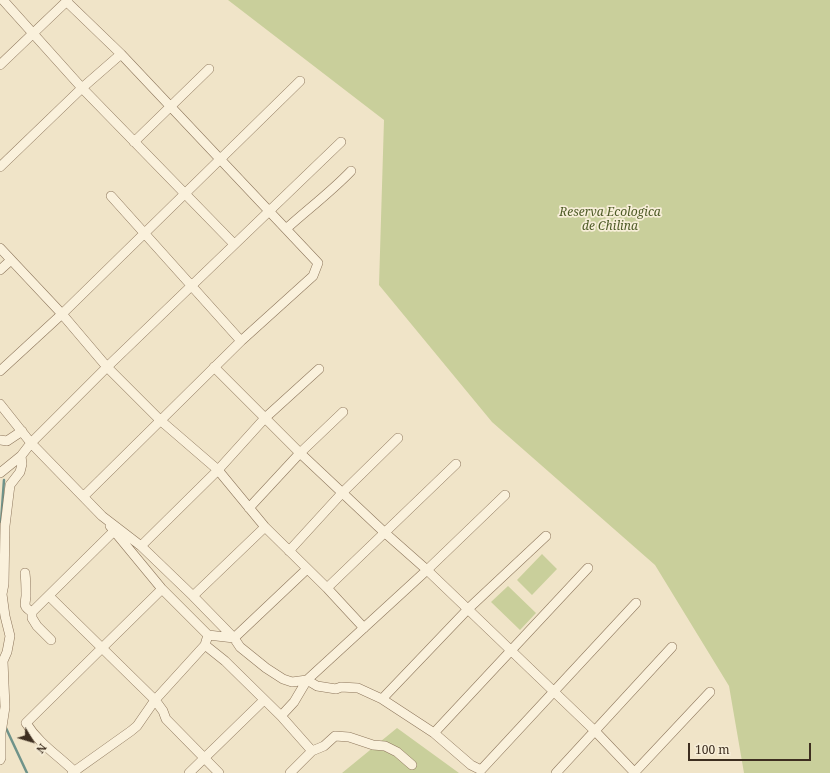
<!DOCTYPE html>
<style>
body{margin:0}
#map{position:relative;width:830px;height:773px;overflow:hidden;background:#f0e4c8;font-family:"Noto Serif",serif}
canvas{display:block}
.north{position:absolute;left:12px;top:721px;width:40px;height:40px;-webkit-text-stroke:3px #f7eed8;paint-order:stroke;rotate:128deg;font-size:11px;font-weight:700;line-height:16px;text-align:center;color:#3d2e20}
.north::after{content:'';display:block;margin:auto;width:14px;height:18px;background:#3d2e20;clip-path:polygon(50% 0,100% 100%,50% 72%,0 100%)}
.scale{position:absolute;left:688px;top:743px;width:123px;height:18px;box-sizing:border-box;border:2px solid #3d2e20;border-top:0;padding-left:5px;font-size:12px;line-height:14px;white-space:nowrap;color:#3d2e20;-webkit-text-stroke:3px #f7eed8;paint-order:stroke}
</style>
<div id="map">
<canvas width="830" height="773"></canvas>
<div class="north">N</div>
<div class="scale">100 m</div>
</div>
<script>
const g = document.querySelector('canvas').getContext('2d');
g.lineJoin = 'round';
function paint(path, color) { g.fillStyle = color; g.fill(path, 'evenodd'); }
function strokePath(path, color, width, dash) { g.strokeStyle = color; g.lineWidth = width; g.lineCap = dash ? 'butt' : 'round'; g.setLineDash(dash || []); g.stroke(path); }
function write(font, color, halo, rows, align = 'center') {
  g.font = font + ' "Noto Serif",serif'; g.lineWidth = 3.5; g.setLineDash([]); g.textBaseline = 'middle'; g.strokeStyle = halo; g.fillStyle = color; for (const [text, x, y, turn = 0] of rows) {
    g.save(); g.translate(x, y); g.rotate((+turn || 0) * Math.PI / 180); g.textAlign = isNaN(turn) ? turn : align; if (halo) g.strokeText(text, 0, 0); g.fillText(text, 0, 0); g.restore();
  }
}
const green = new Path2D(`
 M 228,0 L 830,0 L 830,773 L 744,773 L 729,686 L 655,565 L 492,422 L 379,285 L 384,120 Z
 M 542,554 L 557,569 L 532,595 L 517,580 Z
 M 508,586 L 536,613 L 520,630 L 491,602 Z
 M 397,728 L 459,773 L 342,773 Z`);
const stream = new Path2D(`
 M 1,522 L 4,480
 M 0,539 L 1,529
 M 5,726 L 27,773`);
const street = new Path2D(`
 M 3,0 L 82,88 L 234,244
 M 66,1 L 121,54 L 318,263 L 313,276 L 241,341 L 84,496
 M 0,65 L 68,0
 M 134,142 L 209,69
 M 0,167 L 82,88 L 121,54
 M 111,196 L 241,341
 M 286,229 C 308,209 331,192 351,171
 M 0,248 L 62,314 L 107,367 L 160,420 L 218,470 L 265,527 L 327,588 L 364,628
 M 0,270 L 11,260
 M 214,367 L 300,453 L 384,532 L 427,570 L 595,731 L 635,773
 M 0,371 L 62,314 L 300,81
 M 0,404 L 31,443 L 102,516 L 141,546 L 193,596 L 234,638 L 240,647 L 266,668 L 283,679 L 292,682 L 307,680 L 427,570 L 505,495
 M 0,440 L 7,441 L 22,431
 M 0,473 L 21,456 L 31,443 L 107,367 L 341,142
 M 249,508 L 300,453 L 343,412
 M 110,526 L 162,589 L 208,635
 M 141,546 L 218,470 L 265,418 L 319,369
 M 289,551 L 342,493 L 398,438
 M 307,569 L 234,638 L 208,635 L 205,645 L 225,661 L 281,716 L 294,702 L 307,680 L 317,686 L 336,689 L 341,687 L 358,688 L 382,699 L 434,733 L 471,765 L 481,770 L 636,603
 M 25,573 C 26,581 26,589 26,596 C 25,606 23,606 32,612 L 32,618 L 37,626 L 51,640
 M 327,588 L 456,464
 M 49,596 L 102,648 L 162,589
 M 193,596 L 265,527
 M 32,612 L 114,531
 M 382,699 L 468,609 L 546,536
 M 281,716 L 312,751 L 290,773
 M 434,733 L 588,568
 M 312,751 L 324,746 L 335,736 L 349,737 L 373,745 L 385,746 L 397,752 L 412,765
 M 0,760 L 1,758 L 1,733 L 5,707 L 3,661 L 7,652 L 10,636 L 5,616 L 2,594 L 4,584 L 5,526 L 10,485 L 20,472 L 22,464 L 21,456
 M 72,773 L 131,731 L 137,726 L 155,700 L 163,711 L 166,719 L 219,773
 M 76,773 C 59,756 39,744 26,723 L 102,648 L 155,700 L 205,645
 M 189,773 L 264,700
 M 556,773 L 672,647
 M 634,773 L 710,692`);
const parkNames = [
 ["Reserva Ecologica",610,213],
 ["de Chilina",610,227]
];
paint(green, '#c9cf9b');
strokePath(stream, '#6f938a', 2.5);
strokePath(street, '#8d765c', 10);
strokePath(street, '#faf1dc', 9);
write('italic 12px', '#4d5a26', '#f7eed8', parkNames);
</script>
